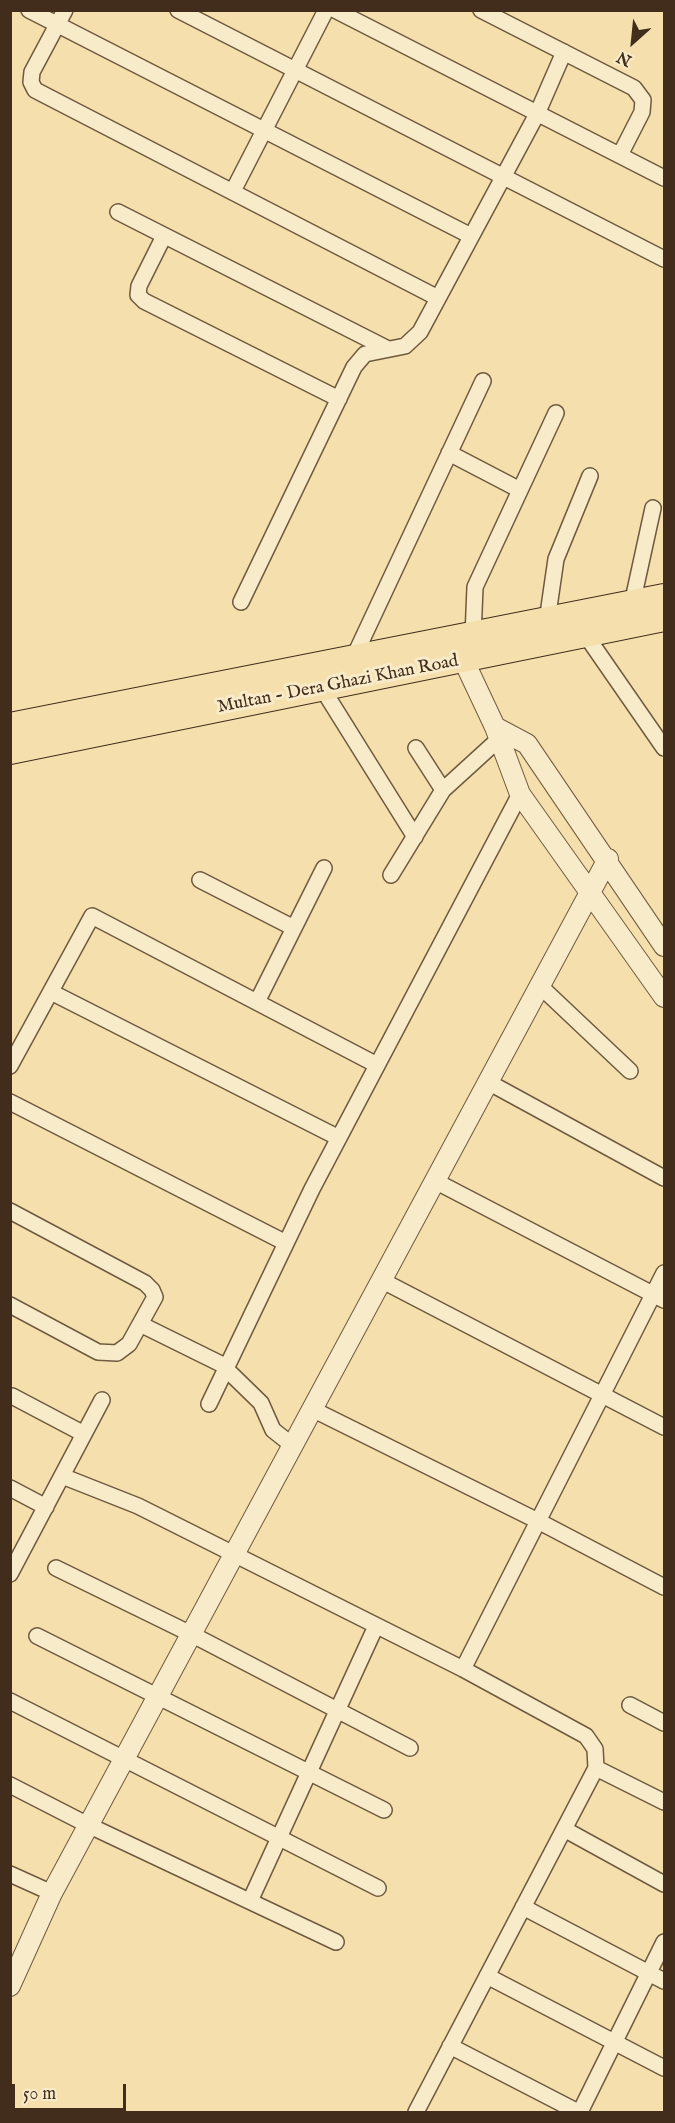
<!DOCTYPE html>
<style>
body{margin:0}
#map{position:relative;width:675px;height:2123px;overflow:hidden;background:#f5e0ad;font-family:"IM FELL English",serif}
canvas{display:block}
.frame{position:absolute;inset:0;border:12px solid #422d1c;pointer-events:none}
.north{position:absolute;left:603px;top:12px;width:60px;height:60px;-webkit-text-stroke:4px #f8ebca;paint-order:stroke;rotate:207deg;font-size:16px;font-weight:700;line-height:24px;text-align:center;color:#422d1c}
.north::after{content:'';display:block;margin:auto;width:21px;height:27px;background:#422d1c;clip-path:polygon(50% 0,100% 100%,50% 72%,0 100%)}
.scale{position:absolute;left:12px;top:2084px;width:114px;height:27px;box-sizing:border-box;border:3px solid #422d1c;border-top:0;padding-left:8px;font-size:18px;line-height:21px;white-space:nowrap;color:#422d1c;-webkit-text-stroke:4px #f8ebca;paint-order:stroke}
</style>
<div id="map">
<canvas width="675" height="2123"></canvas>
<div class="frame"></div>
<div class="north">N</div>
<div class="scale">50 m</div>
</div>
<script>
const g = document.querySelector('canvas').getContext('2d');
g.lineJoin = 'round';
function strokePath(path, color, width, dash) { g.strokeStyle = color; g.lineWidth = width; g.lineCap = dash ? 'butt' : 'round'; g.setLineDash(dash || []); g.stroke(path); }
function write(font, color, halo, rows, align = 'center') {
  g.font = font + ' "IM FELL English",serif'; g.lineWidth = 6; g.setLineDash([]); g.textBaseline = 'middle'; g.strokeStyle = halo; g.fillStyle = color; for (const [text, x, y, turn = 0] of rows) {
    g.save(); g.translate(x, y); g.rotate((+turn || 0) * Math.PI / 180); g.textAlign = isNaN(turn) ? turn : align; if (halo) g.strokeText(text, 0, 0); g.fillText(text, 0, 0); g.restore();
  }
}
const minor = new Path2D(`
 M 29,10 L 471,236
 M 65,10 L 32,72 L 31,82 L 35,90 L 438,298
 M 178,10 L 664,259
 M 335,10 L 664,178
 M 481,10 L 634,88 L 643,100 L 642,112 L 620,155
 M 233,191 L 326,10
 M 118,212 L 388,349
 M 164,236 L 139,286 L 138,295 L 144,301 L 339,399
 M 449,453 L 520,490
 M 241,602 L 354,367 L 365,354 L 405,346 L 420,332 L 537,114 L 564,52
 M 632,604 L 653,508
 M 547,621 L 556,559 L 590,476
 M 585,634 L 664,748
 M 473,636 L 475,587 L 556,413
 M 353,659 L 483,381
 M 322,688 L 415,837
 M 416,748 L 443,790
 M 391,875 L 443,790 L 499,739
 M 200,880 L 294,928
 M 540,986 L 630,1071
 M 51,992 L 339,1138
 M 257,1002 L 324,868
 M 10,1066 L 92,916 L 377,1065
 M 488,1082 L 664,1178
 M 10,1102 L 286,1243
 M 435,1181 L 664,1300
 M 10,1211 L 145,1283 L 152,1290 L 155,1297 L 129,1344 L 117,1353 L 98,1352 L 10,1305
 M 381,1280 L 664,1427
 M 140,1324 L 221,1364 L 261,1403 L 273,1430 L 292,1445
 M 12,1396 L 84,1434
 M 209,1404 L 312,1189 L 520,794
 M 312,1409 L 538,1521 L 664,1587
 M 62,1476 L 138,1506 L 463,1669 L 586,1736 L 595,1749 L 596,1768 L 416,2112
 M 10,1488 L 46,1507
 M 56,1568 L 191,1634 L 410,1748
 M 10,1574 L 102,1400
 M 37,1636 L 384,1810
 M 463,1669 L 664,1273
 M 10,1701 L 378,1888
 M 630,1705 L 664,1723
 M 596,1768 L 664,1802
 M 10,1785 L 88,1825 L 336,1942
 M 564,1829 L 664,1884
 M 10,1874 L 52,1893
 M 250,1901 L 376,1626
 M 523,1907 L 664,1981
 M 487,1976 L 664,2068
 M 450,2046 L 578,2112
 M 580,2112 L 664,1942`);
const tertiary = new Path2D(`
 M 463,659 L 495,727 L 520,794 L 664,997
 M 495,727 L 527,744 L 664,946
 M 10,1986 L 52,1893 L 608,859`);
const trunk = new Path2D(`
 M 10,726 L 664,597
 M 10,751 L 664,618`);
const streetNames = [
 ["Multan - Dera Ghazi Khan Road",338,685,-11]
];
strokePath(minor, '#6f5a40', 18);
strokePath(tertiary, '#6f5a40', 22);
strokePath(trunk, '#422d1c', 28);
strokePath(minor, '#f8ebca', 15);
strokePath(tertiary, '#f8ebca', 20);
strokePath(trunk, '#f5e0ad', 26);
write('18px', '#422d1c', '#f8ebca', streetNames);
</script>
